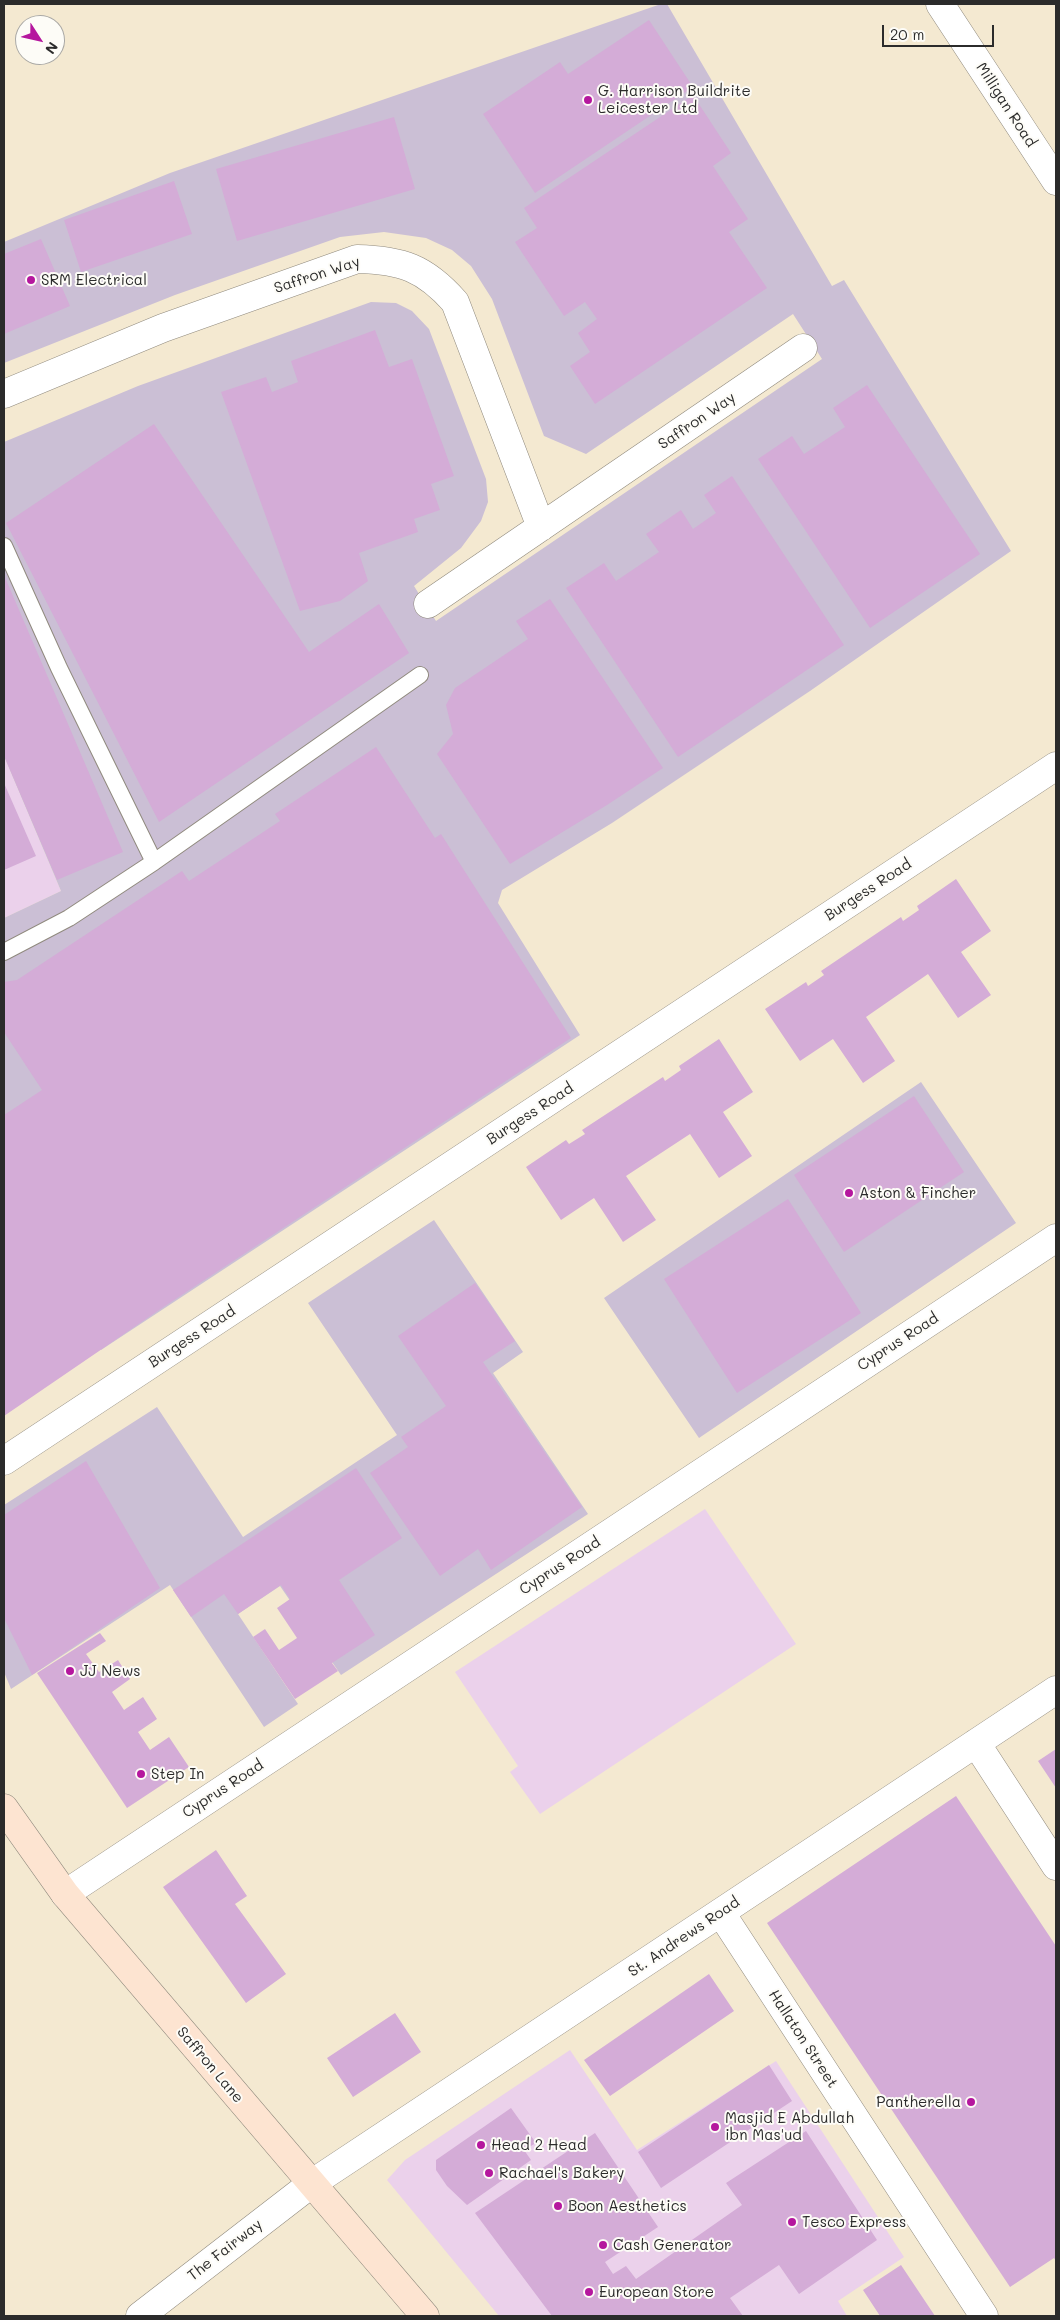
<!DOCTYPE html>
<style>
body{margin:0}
#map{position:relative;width:1060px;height:2320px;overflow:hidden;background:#f4e9d1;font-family:Mali,sans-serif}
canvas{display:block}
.frame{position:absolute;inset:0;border:5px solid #2b2b2b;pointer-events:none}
.north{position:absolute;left:15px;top:15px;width:50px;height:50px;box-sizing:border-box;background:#fdfcf7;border:1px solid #a9a8a5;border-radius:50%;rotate:125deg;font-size:14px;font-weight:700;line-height:20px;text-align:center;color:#2b2b2b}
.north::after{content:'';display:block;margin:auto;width:18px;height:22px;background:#b5179e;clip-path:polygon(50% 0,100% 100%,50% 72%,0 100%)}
.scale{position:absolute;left:882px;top:25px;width:112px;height:22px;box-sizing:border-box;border:2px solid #2b2b2b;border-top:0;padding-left:6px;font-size:15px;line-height:18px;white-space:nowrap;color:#2b2b2b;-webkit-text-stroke:4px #fdfcf7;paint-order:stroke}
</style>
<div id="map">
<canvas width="1060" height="2320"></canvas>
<div class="frame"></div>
<div class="north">N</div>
<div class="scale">20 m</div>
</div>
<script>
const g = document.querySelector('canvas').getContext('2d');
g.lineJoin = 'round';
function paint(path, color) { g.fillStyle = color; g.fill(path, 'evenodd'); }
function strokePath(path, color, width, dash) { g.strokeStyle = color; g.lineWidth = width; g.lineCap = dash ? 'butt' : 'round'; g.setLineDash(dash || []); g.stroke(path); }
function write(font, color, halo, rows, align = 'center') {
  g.font = font + ' Mali,sans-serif'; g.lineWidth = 4; g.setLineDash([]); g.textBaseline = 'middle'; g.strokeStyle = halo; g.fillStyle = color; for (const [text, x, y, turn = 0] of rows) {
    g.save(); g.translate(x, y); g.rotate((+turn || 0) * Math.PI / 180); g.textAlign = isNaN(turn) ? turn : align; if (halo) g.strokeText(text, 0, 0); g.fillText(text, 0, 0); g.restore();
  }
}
const built = new Path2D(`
 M 4,756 L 61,891 L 4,918 Z
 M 705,1509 L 796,1644 L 540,1814 L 510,1772 L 518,1766 L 455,1672 Z
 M 570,2050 L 637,2150 L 776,2061 L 904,2257 L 838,2301 L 847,2316 L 499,2316 L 387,2180 L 405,2160 Z`);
const industrial = new Path2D(`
 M 661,4 L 667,4 L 832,286 L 844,280 L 1011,551 L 810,691 L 612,823 L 502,890 L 498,903 L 580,1035 L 101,1350 L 4,1194 L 4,918 L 61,891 L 4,756 L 4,442 L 138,386 L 371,302 L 396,303 L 412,311 L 429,329 L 486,479 L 488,502 L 481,521 L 461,548 L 414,586 L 436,621 L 822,359 L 793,314 L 586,454 L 544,436 L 492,299 L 471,266 L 452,250 L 426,238 L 384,232 L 340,237 L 175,295 L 4,363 L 4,242 L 170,173 Z
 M 921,1082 L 1016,1223 L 699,1438 L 604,1298 Z
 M 434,1220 L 523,1352 L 493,1373 L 588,1514 L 341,1675 L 280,1586 L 238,1614 L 298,1704 L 264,1727 L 170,1585 L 11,1689 L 4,1672 L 4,1505 L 157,1407 L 243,1537 L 397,1435 L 308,1303 Z`);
const building = new Path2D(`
 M 649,20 L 693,87 L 535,193 L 483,114 L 560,62 L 568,74 Z
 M 693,95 L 731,153 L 713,166 L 748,219 L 729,232 L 767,288 L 595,404 L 570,366 L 590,352 L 578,333 L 597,319 L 585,302 L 564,316 L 515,242 L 537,228 L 524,208 Z
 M 394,117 L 415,189 L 237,241 L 216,169 Z
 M 174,181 L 192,234 L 81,272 L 64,220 Z
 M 41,239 L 70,306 L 4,334 L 4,254 Z
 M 375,330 L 389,367 L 412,359 L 454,476 L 431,484 L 440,510 L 414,519 L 418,532 L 359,553 L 368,581 L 340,601 L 300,611 L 221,392 L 266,377 L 272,392 L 298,382 L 291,361 Z
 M 867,385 L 980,554 L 870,628 L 758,459 L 792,436 L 804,454 L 845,427 L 833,408 Z
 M 154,424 L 309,652 L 379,604 L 409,653 L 159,822 L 6,523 Z
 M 732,476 L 844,645 L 678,757 L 566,588 L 604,563 L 616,581 L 659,552 L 646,534 L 681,510 L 693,529 L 716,513 L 704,495 Z
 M 4,575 L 123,852 L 57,880 L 4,756 Z
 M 550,599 L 663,768 L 607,805 L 510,864 L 437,754 L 453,734 L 446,705 L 455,688 L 528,639 L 516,621 Z
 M 376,747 L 435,838 L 441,834 L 571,1038 L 162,1308 L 4,1416 L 4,1115 L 42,1090 L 4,1032 L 4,982 L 17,980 L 182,871 L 189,881 L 280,821 L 275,814 Z
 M 4,783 L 36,856 L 4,870 Z
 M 956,879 L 991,931 L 961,952 L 991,995 L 958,1018 L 928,974 L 866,1017 L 895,1061 L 863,1083 L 833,1039 L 800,1061 L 765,1009 L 806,982 L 808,986 L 824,975 L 821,971 L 901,917 L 903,921 L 919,910 L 917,906 Z
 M 719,1039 L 753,1092 L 723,1112 L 752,1156 L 719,1178 L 690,1134 L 626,1176 L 656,1220 L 623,1242 L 594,1198 L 561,1220 L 526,1167 L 566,1140 L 569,1144 L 585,1134 L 582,1130 L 663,1077 L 665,1081 L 681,1070 L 679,1066 Z
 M 914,1096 L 964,1172 L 844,1252 L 794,1175 Z
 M 788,1199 L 861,1313 L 737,1393 L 664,1279 Z
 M 475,1283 L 515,1341 L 483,1362 L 582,1507 L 491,1570 L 478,1549 L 440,1576 L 370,1473 L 408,1447 L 401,1437 L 446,1406 L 398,1336 Z
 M 86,1461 L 160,1588 L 32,1675 L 4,1618 L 4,1515 Z
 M 356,1468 L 402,1538 L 339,1580 L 375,1635 L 332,1663 L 338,1671 L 295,1699 L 253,1637 L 265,1629 L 279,1650 L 297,1638 L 277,1608 L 290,1599 L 281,1585 L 238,1614 L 224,1594 L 191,1617 L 173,1590 Z
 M 100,1633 L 106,1641 L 86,1654 L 99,1672 L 118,1660 L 130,1679 L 112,1692 L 124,1710 L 143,1697 L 157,1719 L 138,1732 L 150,1750 L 169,1737 L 189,1767 L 127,1808 L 37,1673 Z
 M 1056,1749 L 1056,1788 L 1038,1761 Z
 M 956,1796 L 1056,1946 L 1056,2261 L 1054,2258 L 1010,2287 L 767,1923 Z
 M 216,1850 L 247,1896 L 235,1904 L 286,1974 L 246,2003 L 163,1887 Z
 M 709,1974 L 734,2011 L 610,2096 L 584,2060 Z
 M 395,2013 L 421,2052 L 353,2097 L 327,2058 Z
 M 769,2065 L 792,2101 L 661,2188 L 638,2152 Z
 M 511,2108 L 536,2143 L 524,2150 L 531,2160 L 467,2205 L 447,2186 L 436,2170 L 436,2160 Z
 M 806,2131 L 877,2240 L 799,2294 L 779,2265 L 730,2298 L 743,2316 L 552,2316 L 475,2213 L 595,2133 L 658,2227 L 605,2262 L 613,2274 L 626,2266 L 636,2279 L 742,2205 L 726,2183 Z
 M 901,2265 L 935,2316 L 880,2316 L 863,2290 Z`);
const service = new Path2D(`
 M 4,546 L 59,668 L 154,862
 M 4,952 L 69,918 L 154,862 L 420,675`);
const minor = new Path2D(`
 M 940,4 L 1056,181
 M 4,394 L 163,328 L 357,259 C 402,260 425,268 455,302 L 541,527
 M 428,604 L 803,348
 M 4,1461 L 1056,766
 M 976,1743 L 1056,1866
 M 65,1894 L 1056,1238
 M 721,1913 L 984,2316
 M 311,2184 L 1056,1690`);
const tertiary = new Path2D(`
 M 140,2316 L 311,2184`);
const secondary = new Path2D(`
 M 4,1808 L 65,1894 L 425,2316`);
const markers = [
 [588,100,5,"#b5179e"],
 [31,280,5,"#b5179e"],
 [849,1193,5,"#b5179e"],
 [70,1671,5,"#b5179e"],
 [141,1774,5,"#b5179e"],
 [971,2102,5,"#b5179e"],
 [715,2127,5,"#b5179e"],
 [481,2145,5,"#b5179e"],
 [489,2173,5,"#b5179e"],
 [558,2206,5,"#b5179e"],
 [792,2222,5,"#b5179e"],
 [603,2245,5,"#b5179e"],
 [589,2292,5,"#b5179e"]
];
const poiNames = [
 ["G. Harrison Buildrite",598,91],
 ["Leicester Ltd",598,108],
 ["SRM Electrical",41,280],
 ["Aston & Fincher",859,1193],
 ["JJ News",80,1671],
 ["Step In",151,1774],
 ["Pantherella",961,2102,"right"],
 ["Masjid E Abdullah",725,2118],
 ["ibn Mas'ud",725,2135],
 ["Head 2 Head",491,2145],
 ["Rachael's Bakery",499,2173],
 ["Boon Aesthetics",568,2206],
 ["Tesco Express",802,2222],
 ["Cash Generator",613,2245],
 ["European Store",599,2292]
];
const streetNames = [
 ["Milligan Road",1006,105,57],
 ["Saffron Way",317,275,-18],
 ["Saffron Way",697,421,-34],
 ["Burgess Road",868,890,-33],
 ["Burgess Road",530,1114,-33],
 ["Burgess Road",192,1337,-33],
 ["Cyprus Road",898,1342,-33],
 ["Cyprus Road",560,1566,-33],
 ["Cyprus Road",223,1789,-33],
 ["St. Andrews Road",684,1937,-34],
 ["Hallaton Street",803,2039,57],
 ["Saffron Lane",210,2065,50],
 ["The Fairway",225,2250,-38]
];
paint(built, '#ebd1eb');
paint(industrial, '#cbbfd5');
paint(building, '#d4acd7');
strokePath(service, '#908a7e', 18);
strokePath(minor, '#908a7e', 29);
strokePath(tertiary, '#908a7e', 29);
strokePath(secondary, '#908a7e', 29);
strokePath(service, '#fff', 16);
strokePath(minor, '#fff', 28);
strokePath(tertiary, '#fff', 28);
strokePath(secondary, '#fde4d1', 28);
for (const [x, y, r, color] of markers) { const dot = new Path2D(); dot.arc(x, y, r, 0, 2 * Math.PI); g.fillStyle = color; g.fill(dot); strokePath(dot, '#fdfcf7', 2); }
write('15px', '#2b2b2b', '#fdfcf7', poiNames, 'left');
write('15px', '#2b2b2b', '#fdfcf7', streetNames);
</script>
